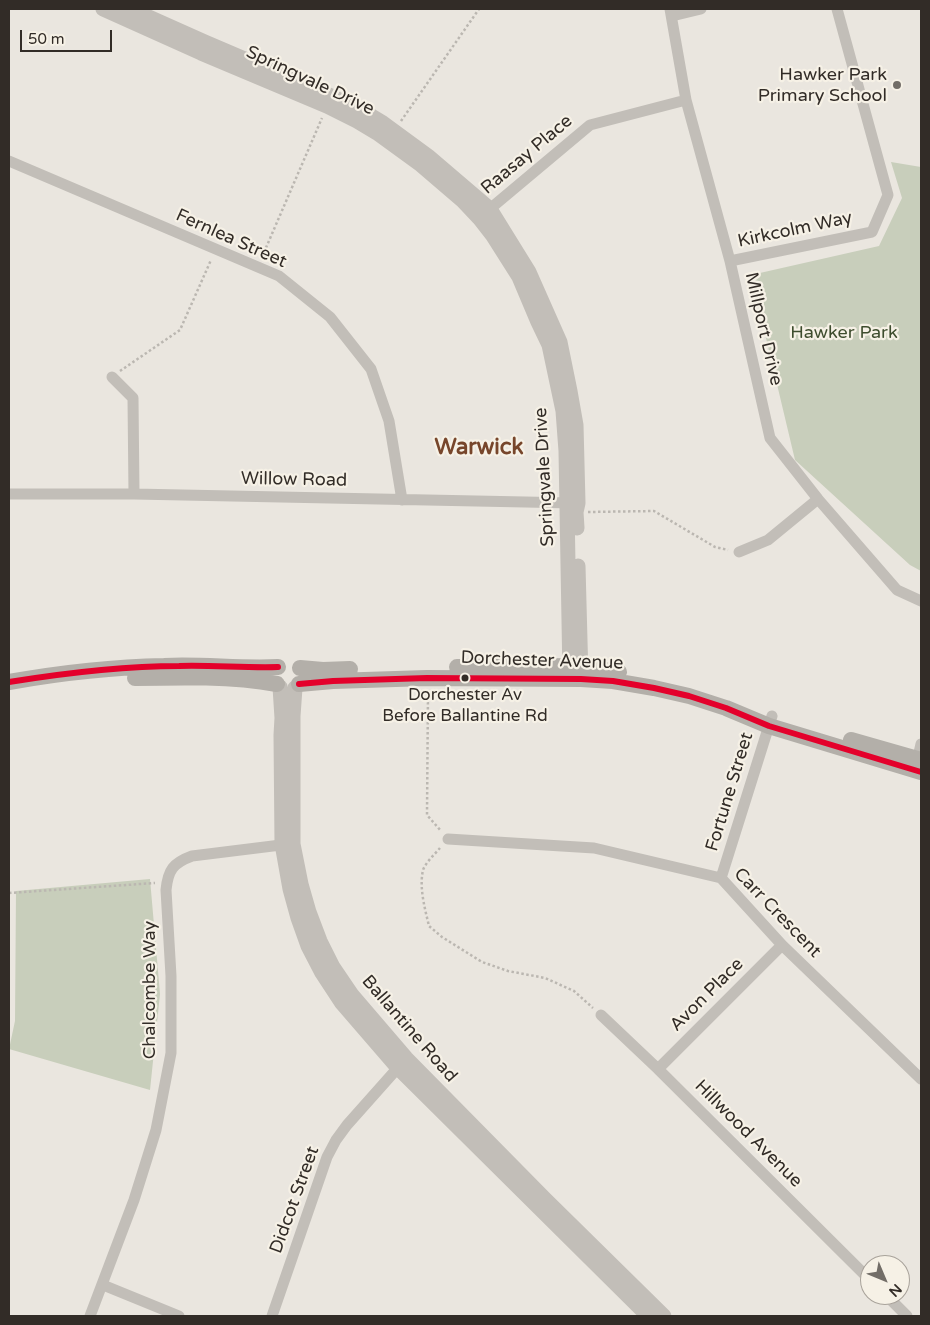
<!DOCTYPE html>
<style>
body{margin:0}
#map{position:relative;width:930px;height:1325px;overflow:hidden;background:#eae6df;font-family:"Varela Round",sans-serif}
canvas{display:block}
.frame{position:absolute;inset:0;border:10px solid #322c27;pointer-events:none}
.north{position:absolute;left:860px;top:1255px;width:50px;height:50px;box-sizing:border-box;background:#f6f1e6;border:1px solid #a8a29a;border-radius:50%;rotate:135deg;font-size:14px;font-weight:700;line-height:20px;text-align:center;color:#322c27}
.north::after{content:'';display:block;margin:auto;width:18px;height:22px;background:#726d67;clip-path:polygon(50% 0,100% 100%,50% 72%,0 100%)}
.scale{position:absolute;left:20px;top:30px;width:92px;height:22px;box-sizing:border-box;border:2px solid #322c27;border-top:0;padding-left:6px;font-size:15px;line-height:18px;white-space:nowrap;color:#322c27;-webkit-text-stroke:4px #f6f1e6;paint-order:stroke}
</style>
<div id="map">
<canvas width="930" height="1325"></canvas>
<div class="frame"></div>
<div class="north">N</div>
<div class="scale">50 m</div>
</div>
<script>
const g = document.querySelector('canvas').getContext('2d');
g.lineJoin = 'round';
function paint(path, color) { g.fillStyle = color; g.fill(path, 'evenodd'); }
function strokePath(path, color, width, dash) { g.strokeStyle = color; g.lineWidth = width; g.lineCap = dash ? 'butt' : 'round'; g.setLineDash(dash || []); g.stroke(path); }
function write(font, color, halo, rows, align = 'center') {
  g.font = font + ' "Varela Round",sans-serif'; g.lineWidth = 4.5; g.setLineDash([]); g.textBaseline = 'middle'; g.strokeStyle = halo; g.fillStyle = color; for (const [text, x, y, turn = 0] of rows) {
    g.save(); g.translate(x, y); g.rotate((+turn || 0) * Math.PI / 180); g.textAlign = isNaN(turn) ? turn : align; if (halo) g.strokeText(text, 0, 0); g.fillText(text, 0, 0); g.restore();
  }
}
const green = new Path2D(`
 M 891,162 L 921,167 L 921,571 L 910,565 L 795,460 L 751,275 L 879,246 L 902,198 Z
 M 150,879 L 160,994 L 150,1090 L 9,1049 L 15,1021 L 16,891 Z`);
const path = new Path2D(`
 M 401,121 L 479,9
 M 262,257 L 322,118
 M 120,371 L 180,330 L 211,260
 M 588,512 L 654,511 L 715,547 L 728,550
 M 428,692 L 427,815 L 441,831
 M 440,848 C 435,854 426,862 423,870 C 419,888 425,909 429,926 L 442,937 L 482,962 L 508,971 L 545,978 L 574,991 L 593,1008
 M 9,893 L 155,883`);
const minor = new Path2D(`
 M 670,9 L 686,100 L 730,261 L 770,438 L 818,499 L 897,590 L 921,601
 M 672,16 L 701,9
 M 9,161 L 279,276 L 330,317 L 371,369 L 389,421 L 402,500
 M 485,213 L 590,125 L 686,100
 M 730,261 L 872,232 L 888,195 L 837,9
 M 112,377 L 133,398 L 134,494
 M 9,494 L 134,494 L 574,503
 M 739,552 L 768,540 L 818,499
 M 916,766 L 921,744
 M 448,839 L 594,848 L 721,878 L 782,945 L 921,1079
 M 721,878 L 772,716
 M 601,1015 L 658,1069 L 870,1280
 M 658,1069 L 782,945
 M 103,1285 L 179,1316
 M 886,1295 L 907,1316
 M 90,1316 L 134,1200 L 156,1130 L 171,1053 L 171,976 L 166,890 C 168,870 173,863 192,856 L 289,844
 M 272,1316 L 327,1157 L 336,1140 L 347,1125 L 403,1062`);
const tertiary = new Path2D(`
 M 103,9 L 201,53 L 327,106 L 357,121 L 377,133 L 421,165 L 463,201 L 479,218 L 493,236 L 519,277 L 538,322 L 549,345 L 563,411 L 566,451 L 570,677
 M 131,9 L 205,42 L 331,96 L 363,111 L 383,123 L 428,156 L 490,209 L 529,272 L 560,342 L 570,391 L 576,425 L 578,503 L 576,512 L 577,528
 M 578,566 L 581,678
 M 280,687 L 282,718 L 281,735 L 282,844 L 290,889 L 298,918 L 308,946 L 322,973 L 341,1002 L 398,1068 L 648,1316
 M 295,688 L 293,716 L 293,844 L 301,884 L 309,912 L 320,941 L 333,967 L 352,995 L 406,1058 L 545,1199 L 664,1316`);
const secondary = new Path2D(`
 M 457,667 L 581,666 L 619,672
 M 300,668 L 323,670 L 350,669
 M 135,678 C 182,677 231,676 277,684
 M 9,682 C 60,673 112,667 164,666 C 202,664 240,669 278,667
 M 299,684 L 333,681 L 427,678 L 581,679 L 613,681 L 654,688 L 689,696 L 726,708 L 769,726 L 921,772
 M 851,740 L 921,760`);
const bus1 = new Path2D(`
 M 9,682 C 65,673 122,666 179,666 C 212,665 245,668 278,667
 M 299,684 L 333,681 L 427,678 L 581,679 L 613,681 L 654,688 L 689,696 L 726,708 L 769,726 L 921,772`);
const markers = [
 [897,85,5,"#726d67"],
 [465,678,4.5,"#322c27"]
];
const busNames = [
 ["Dorchester Av",465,696],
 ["Before Ballantine Rd",465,717]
];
const poiNames = [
 ["Hawker Park",887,75],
 ["Primary School",887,96]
];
const streetNames = [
 ["Springvale Drive",310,81,25],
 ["Raasay Place",527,155,-40],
 ["Kirkcolm Way",795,230,-12],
 ["Fernlea Street",231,239,24],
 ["Millport Drive",763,329,77],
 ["Springvale Drive",545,477,-93],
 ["Willow Road",294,480,1],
 ["Dorchester Avenue",542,661,2],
 ["Fortune Street",730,792,-73],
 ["Carr Crescent",777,913,46],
 ["Chalcombe Way",150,990,-90],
 ["Avon Place",707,995,-45],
 ["Ballantine Road",409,1029,49],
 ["Hillwood Avenue",748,1134,45],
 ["Didcot Street",295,1200,-70]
];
const parkNames = [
 ["Hawker Park",844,333]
];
const districtNames = [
 ["Warwick",479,448]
];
paint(green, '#c8cebb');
strokePath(path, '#bbb7b1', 2.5, [2.5, 2.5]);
strokePath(minor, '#c2beb8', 11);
strokePath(tertiary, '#c2beb8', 15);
strokePath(secondary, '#b3afa9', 16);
strokePath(bus1, '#e4002b', 6);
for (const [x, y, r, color] of markers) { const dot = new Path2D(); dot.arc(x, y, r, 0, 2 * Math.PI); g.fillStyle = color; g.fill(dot); strokePath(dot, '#f6f1e6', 2); }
write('17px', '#322c27', '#f6f1e6', busNames);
write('18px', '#322c27', '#f6f1e6', poiNames, 'right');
write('18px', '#322c27', '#f6f1e6', streetNames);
write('18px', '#3e4d2e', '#f6f1e6', parkNames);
write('bold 22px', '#77462b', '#f6f1e6', districtNames);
</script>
